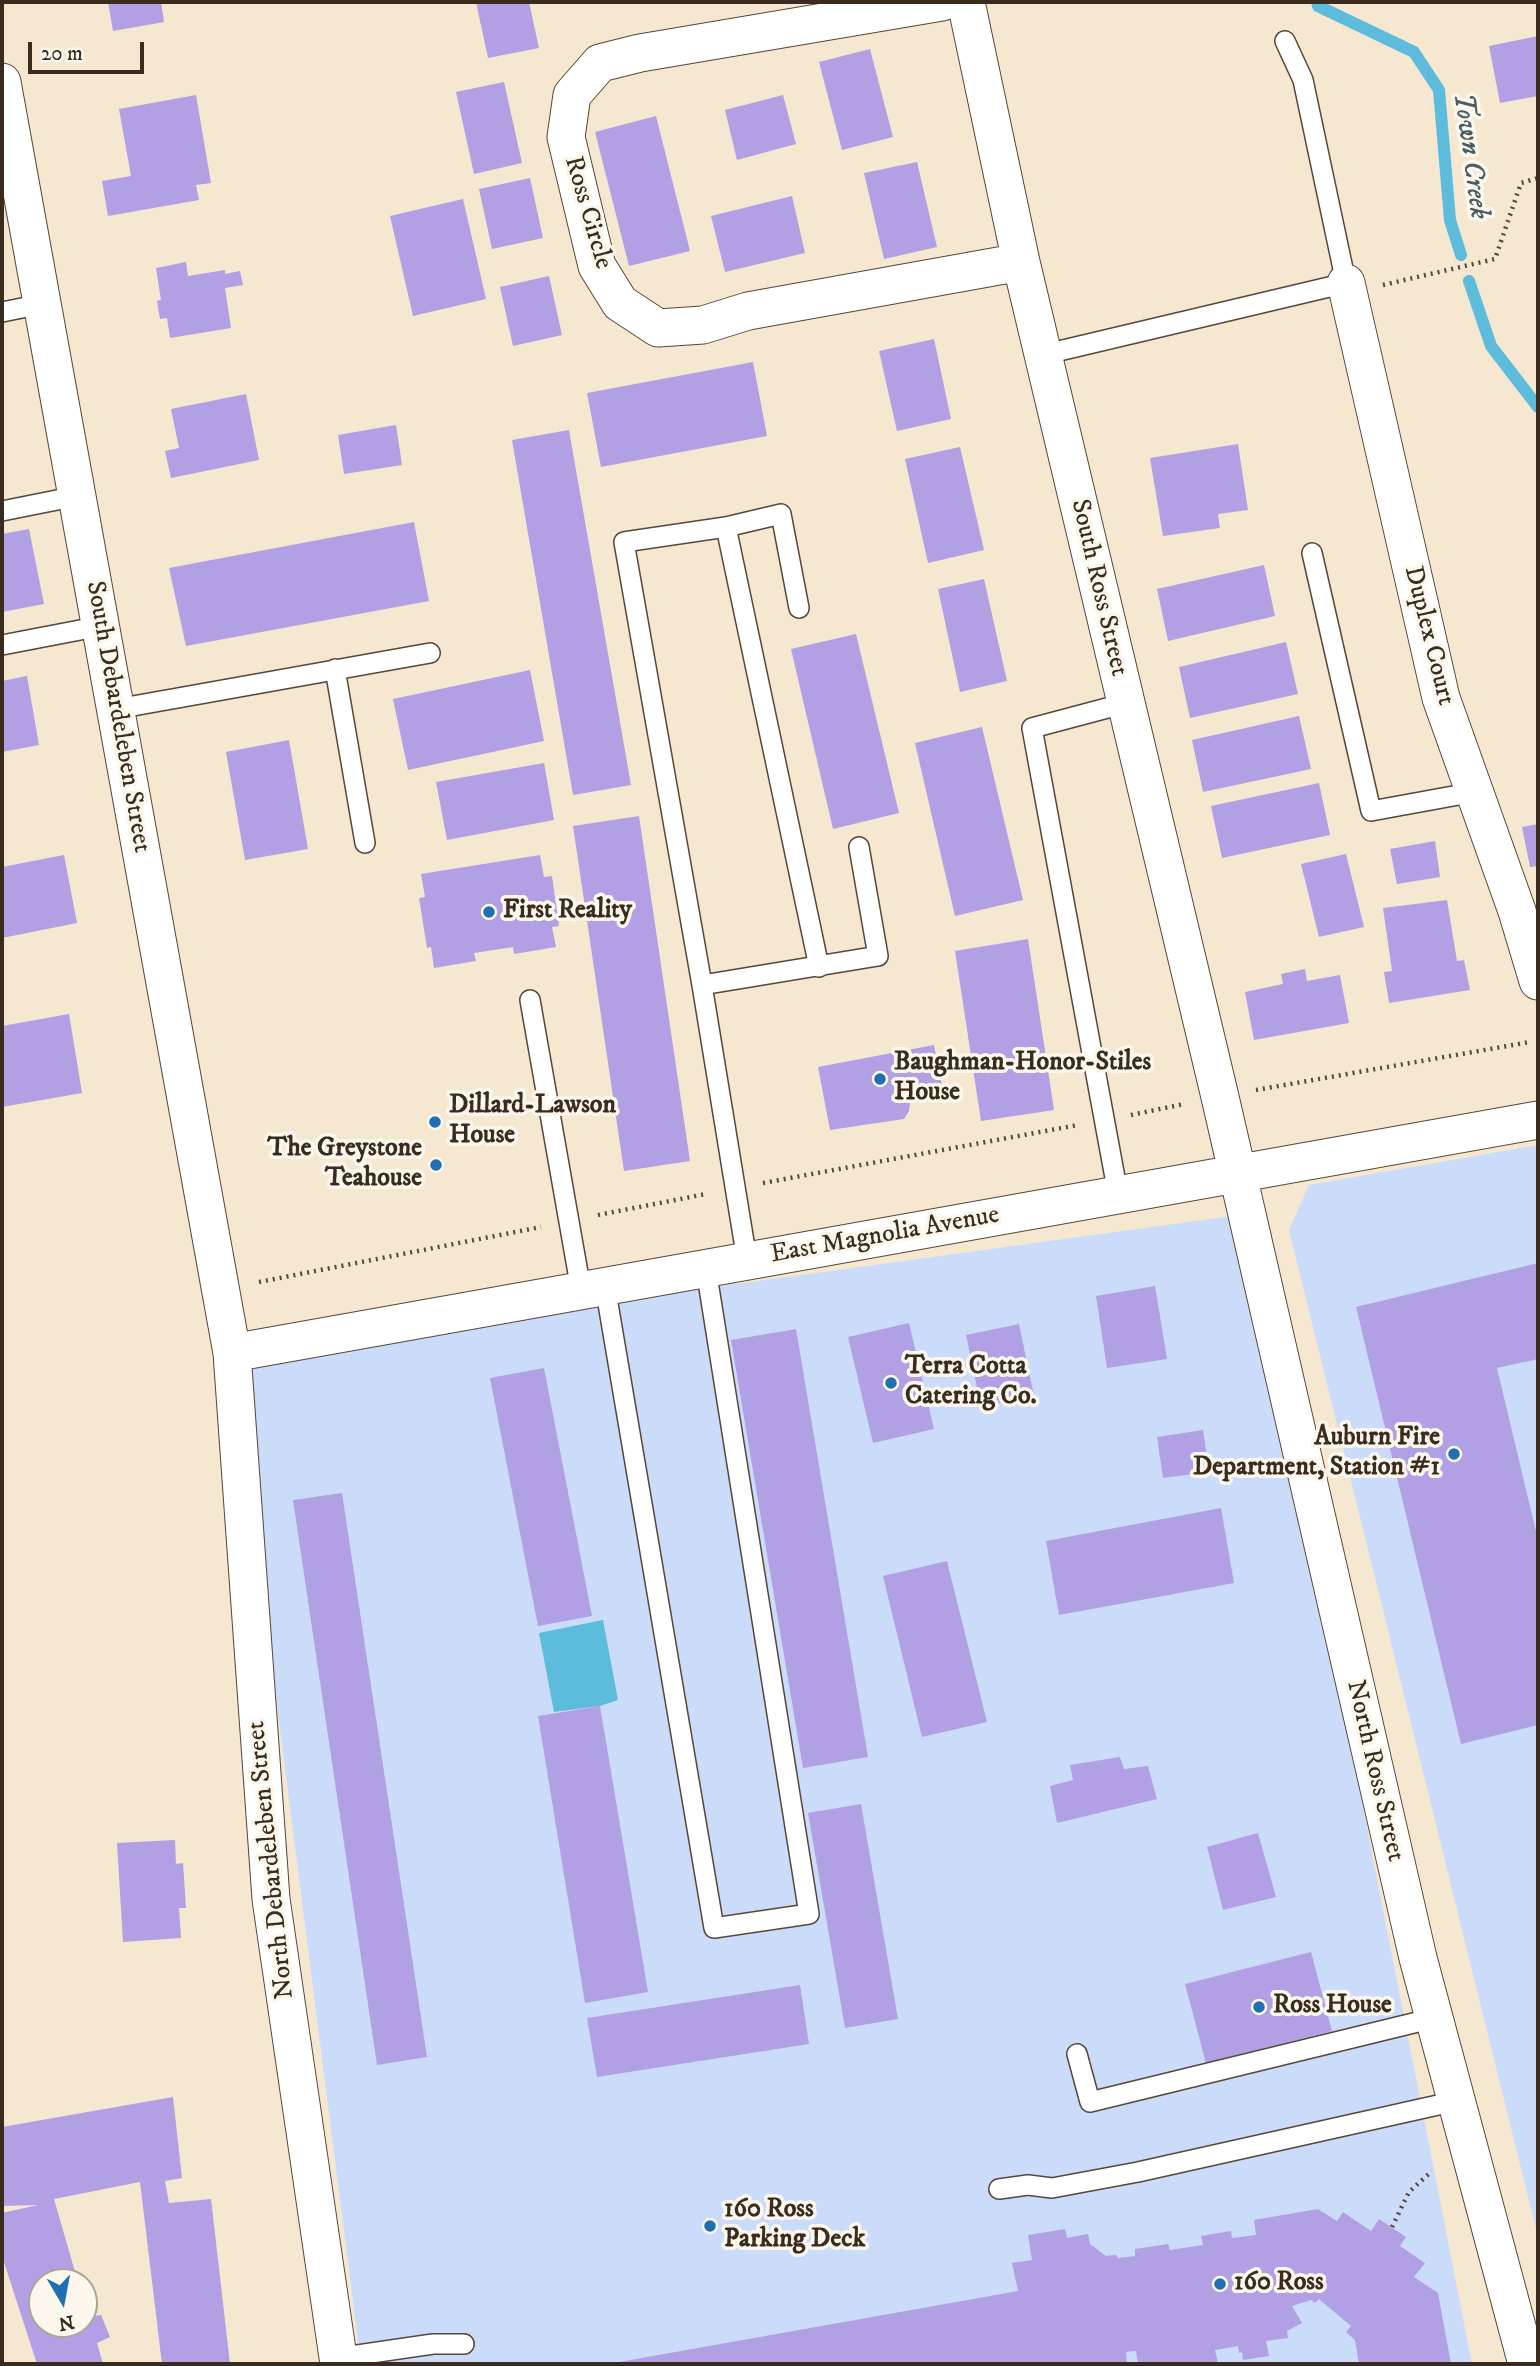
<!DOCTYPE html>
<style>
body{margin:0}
#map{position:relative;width:1540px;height:2366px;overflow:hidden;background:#f5e7d0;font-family:"IM FELL DW Pica",serif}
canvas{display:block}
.frame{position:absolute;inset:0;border:4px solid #3b2a1e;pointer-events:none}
.north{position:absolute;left:28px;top:2268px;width:70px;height:70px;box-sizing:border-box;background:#fbf7ec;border:2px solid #aea59a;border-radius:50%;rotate:170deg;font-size:19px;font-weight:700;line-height:28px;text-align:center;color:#3b2a1e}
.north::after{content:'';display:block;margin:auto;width:24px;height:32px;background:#1f6fb2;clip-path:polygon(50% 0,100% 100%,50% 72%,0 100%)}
.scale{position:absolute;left:28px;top:42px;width:116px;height:32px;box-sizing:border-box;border:4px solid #3b2a1e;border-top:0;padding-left:9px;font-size:21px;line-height:24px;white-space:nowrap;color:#3b2a1e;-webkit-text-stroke:5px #fbf7ec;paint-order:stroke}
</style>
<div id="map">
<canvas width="1540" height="2366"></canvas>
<div class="frame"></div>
<div class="north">N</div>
<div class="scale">20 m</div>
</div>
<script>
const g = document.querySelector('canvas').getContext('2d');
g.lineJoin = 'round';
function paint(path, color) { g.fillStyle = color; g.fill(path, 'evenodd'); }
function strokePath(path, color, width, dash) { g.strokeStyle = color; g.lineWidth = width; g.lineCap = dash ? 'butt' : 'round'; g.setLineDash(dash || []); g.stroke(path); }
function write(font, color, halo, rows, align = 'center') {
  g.font = font + ' "IM FELL DW Pica",serif'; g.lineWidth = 7; g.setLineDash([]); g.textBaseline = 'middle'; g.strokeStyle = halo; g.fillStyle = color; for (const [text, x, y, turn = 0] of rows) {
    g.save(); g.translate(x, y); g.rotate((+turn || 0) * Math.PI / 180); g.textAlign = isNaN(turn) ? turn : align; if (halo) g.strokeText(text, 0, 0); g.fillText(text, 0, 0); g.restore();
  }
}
const built = new Path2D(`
 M 1538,1145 L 1538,2237 L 1289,1230 L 1309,1185 Z
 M 1247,1214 L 1472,2364 L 361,2364 L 232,1353 Z`);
const water = new Path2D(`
 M 603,1620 L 618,1700 L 600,1706 L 554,1712 L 539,1633 Z`);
const stream = new Path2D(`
 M 1317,2 L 1318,6 L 1414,52 L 1439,90 L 1450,220 L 1461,255
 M 1469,281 L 1491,346 L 1538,407`);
const building = new Path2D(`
 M 108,2 L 161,2 L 164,22 L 113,31 Z
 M 476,2 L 529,2 L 539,48 L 488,58 Z
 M 1538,36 L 1538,96 L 1500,103 L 1489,46 Z
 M 870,49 L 893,137 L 842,150 L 819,62 Z
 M 504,82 L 522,163 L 474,174 L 456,92 Z
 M 196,95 L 211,183 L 196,185 L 199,200 L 108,216 L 102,181 L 131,176 L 119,109 Z
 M 783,95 L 796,144 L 737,160 L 725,110 Z
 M 656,116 L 690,251 L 629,266 L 595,132 Z
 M 917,162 L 937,247 L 884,259 L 864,173 Z
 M 530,178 L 543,238 L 492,249 L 479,189 Z
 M 792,196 L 805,253 L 725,272 L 711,216 Z
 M 463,199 L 486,299 L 413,316 L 390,216 Z
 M 186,262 L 188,276 L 225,270 L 225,274 L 240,271 L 243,285 L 225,288 L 231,328 L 170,338 L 167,318 L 160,319 L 157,301 L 161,300 L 156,268 Z
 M 549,276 L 562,335 L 513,346 L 500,287 Z
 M 934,339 L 951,419 L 897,431 L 879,351 Z
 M 753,362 L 767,436 L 601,467 L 587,393 Z
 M 246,394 L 259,460 L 171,478 L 165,451 L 179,448 L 171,409 Z
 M 396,425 L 402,465 L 344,474 L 338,435 Z
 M 569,430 L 631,785 L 573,795 L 512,440 Z
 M 1238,444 L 1248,510 L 1218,514 L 1220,528 L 1163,536 L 1150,458 Z
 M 960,447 L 984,550 L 928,563 L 905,459 Z
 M 414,522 L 429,601 L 186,646 L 169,568 Z
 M 29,529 L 44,604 L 2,612 L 2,534 Z
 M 1264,565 L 1275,616 L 1168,641 L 1157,589 Z
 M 984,579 L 1007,681 L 960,692 L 938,589 Z
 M 856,634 L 899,813 L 833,829 L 791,649 Z
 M 1286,642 L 1298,694 L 1190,718 L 1179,667 Z
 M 530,670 L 544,741 L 408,770 L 393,699 Z
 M 27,676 L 39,745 L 2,752 L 2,681 Z
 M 1299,716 L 1311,769 L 1203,792 L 1192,740 Z
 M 982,727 L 1023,900 L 955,916 L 915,743 Z
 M 289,740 L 308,849 L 245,860 L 226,752 Z
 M 544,763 L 554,820 L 447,840 L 436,782 Z
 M 1319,783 L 1330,835 L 1222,858 L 1211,806 Z
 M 639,816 L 690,1161 L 624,1171 L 573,826 Z
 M 1538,824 L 1538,866 L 1530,867 L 1522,827 Z
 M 1435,841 L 1440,877 L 1397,884 L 1390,849 Z
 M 1346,854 L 1364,927 L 1319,937 L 1301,864 Z
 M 64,855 L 77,923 L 2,938 L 2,867 Z
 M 540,855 L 544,877 L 552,876 L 559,926 L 552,927 L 556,947 L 514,954 L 513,947 L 474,953 L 476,961 L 434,968 L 431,947 L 427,948 L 419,898 L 425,897 L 421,874 Z
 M 1447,900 L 1457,961 L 1464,960 L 1470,990 L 1389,1003 L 1384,972 L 1392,971 L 1383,908 Z
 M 1028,939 L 1054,1110 L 981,1121 L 955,951 Z
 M 1305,969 L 1307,981 L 1340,975 L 1349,1023 L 1254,1040 L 1245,992 L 1283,984 L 1281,974 Z
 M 69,1014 L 82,1093 L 2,1107 L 2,1026 Z
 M 934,1045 L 943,1091 L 906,1098 L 910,1104 L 909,1111 L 904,1119 L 830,1130 L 818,1067 Z
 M 1538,1263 L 1538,1359 L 1497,1368 L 1538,1540 L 1538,1725 L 1461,1744 L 1356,1307 Z
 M 1155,1286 L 1167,1359 L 1107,1368 L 1096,1296 Z
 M 909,1323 L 934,1429 L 873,1443 L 848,1337 Z
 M 1019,1324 L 1034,1396 L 981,1407 L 966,1335 Z
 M 796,1329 L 868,1757 L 803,1768 L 731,1340 Z
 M 544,1368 L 592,1616 L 538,1626 L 490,1378 Z
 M 1203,1430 L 1209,1472 L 1163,1478 L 1157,1437 Z
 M 342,1493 L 427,2057 L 377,2065 L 293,1500 Z
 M 1221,1508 L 1234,1583 L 1059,1615 L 1046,1541 Z
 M 947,1561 L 987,1722 L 922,1737 L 883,1576 Z
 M 600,1706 L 648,1992 L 585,2003 L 538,1716 Z
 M 1120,1757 L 1124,1769 L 1148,1766 L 1157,1799 L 1057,1823 L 1050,1786 L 1073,1780 L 1070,1765 Z
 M 861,1804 L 898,2019 L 845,2028 L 808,1813 Z
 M 1258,1833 L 1276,1897 L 1223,1910 L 1207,1847 Z
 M 175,1840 L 176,1864 L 183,1863 L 186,1908 L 179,1908 L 181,1938 L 123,1942 L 117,1843 Z
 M 1311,1952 L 1332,2031 L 1206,2063 L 1185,1984 Z
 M 800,1985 L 809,2044 L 597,2077 L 587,2018 Z
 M 173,2097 L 182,2178 L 165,2181 L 169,2203 L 211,2199 L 230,2364 L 162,2364 L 140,2182 L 54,2199 L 78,2282 L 42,2282 L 42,2324 L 84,2324 L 85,2306 L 88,2317 L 101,2315 L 110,2337 L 97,2343 L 103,2364 L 37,2364 L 2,2256 L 2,2213 L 38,2205 L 2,2206 L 2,2127 Z
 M 1318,2209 L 1337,2221 L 1343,2212 L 1371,2231 L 1379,2219 L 1406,2237 L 1400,2246 L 1425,2263 L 1414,2277 L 1438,2293 L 1451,2364 L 1359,2364 L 1355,2340 L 1346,2332 L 1351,2326 L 1319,2299 L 1315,2303 L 1311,2300 L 1292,2306 L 1302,2323 L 1287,2331 L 1288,2338 L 1266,2341 L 1269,2356 L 1243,2360 L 1242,2352 L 1239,2353 L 1238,2346 L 1215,2350 L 1218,2364 L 1138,2364 L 1136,2351 L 1126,2352 L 1127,2364 L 1050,2364 L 1050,2362 L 1040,2364 L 608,2364 L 1018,2291 L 1012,2263 L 1032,2260 L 1028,2235 L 1065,2229 L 1067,2238 L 1088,2234 L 1090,2244 L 1106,2256 L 1116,2255 L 1118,2258 L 1135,2256 L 1135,2249 L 1168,2244 L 1170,2250 L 1203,2245 L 1201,2236 L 1231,2231 L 1232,2238 L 1256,2235 L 1254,2220 Z`);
const path = new Path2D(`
 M 1383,285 L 1495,259 L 1521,183 L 1538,178
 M 1256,1090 L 1530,1042
 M 1131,1115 L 1184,1104
 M 763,1183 L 1078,1125
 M 598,1215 L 706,1194
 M 259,1282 L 541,1227
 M 1392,2227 L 1409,2192 L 1432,2171`);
const lane = new Path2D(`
 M 2,312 L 42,304
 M 1042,355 L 1346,283 L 1303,80 L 1285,41
 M 2,511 L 77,496
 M 726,527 L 819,967
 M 1312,553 L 1371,811 L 1475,792
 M 2,645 L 101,626
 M 335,669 L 365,843
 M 116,709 L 430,653
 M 702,985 L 624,542 L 726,527 L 781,514 L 799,608
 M 530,1000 L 581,1290
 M 1118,1194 L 1032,728 L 1126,703
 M 747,1260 L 702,985 L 878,956 L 859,847
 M 605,1286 L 714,1928 L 809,1914 L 706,1269
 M 1077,2054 L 1090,2102 L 1434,2018
 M 999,2189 L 1028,2185 L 1052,2188 L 1138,2172 L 1456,2101
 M 337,2358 L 433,2344 L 464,2344`);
const street = new Path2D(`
 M 942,2 L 640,53 L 600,63 L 572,95 L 566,137 L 597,266 L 620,303 L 658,328 L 703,325 L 748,311 L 1021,262
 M 966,2 L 1021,262 L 1220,1097 L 1418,1958 L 1527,2364
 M 2,82 L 232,1353 L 271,1899 L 339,2364
 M 1346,283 L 1441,698 L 1517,911 L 1538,981
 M 232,1353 L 1538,1120`);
const markers = [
 [489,912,7,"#1f6fb2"],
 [880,1079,7,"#1f6fb2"],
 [435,1122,7,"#1f6fb2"],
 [436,1165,7,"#1f6fb2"],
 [891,1383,7,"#1f6fb2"],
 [1454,1454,7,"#1f6fb2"],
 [1259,2007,7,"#1f6fb2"],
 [710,2226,7,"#1f6fb2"],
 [1220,2284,7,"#1f6fb2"]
];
const streetNames = [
 ["Ross Circle",587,213,74],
 ["South Ross Street",1098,588,77],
 ["Duplex Court",1428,636,76],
 ["South Debardeleben Street",117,717,80],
 ["East Magnolia Avenue",885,1236,-10],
 ["North Ross Street",1374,1771,77],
 ["North Debardeleben Street",272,1860,-96]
];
const poiNames = [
 ["First Reality",503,912],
 ["Baughman-Honor-Stiles",894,1064],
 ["House",894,1094],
 ["Dillard-Lawson",449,1107],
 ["House",449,1137],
 ["The Greystone",422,1150,"right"],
 ["Teahouse",422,1180,"right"],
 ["Terra Cotta",905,1368],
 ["Catering Co.",905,1398],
 ["Auburn Fire",1440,1439,"right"],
 ["Department, Station #1",1440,1469,"right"],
 ["Ross House",1273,2007],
 ["160 Ross",724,2211],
 ["Parking Deck",724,2241],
 ["160 Ross",1234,2284]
];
const waterNames = [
 ["Town Creek",1469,156,82]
];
paint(built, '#cadcf9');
paint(water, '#5dbcdc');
strokePath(stream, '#5dbcdc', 12);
paint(building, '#b2a0e5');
strokePath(lane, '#574639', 22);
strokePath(street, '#574639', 39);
strokePath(path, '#574639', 4.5, [2, 5]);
strokePath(lane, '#fff', 19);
strokePath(street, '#fff', 37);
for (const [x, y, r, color] of markers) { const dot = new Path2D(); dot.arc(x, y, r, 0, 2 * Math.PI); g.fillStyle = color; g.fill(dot); strokePath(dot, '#fbf7ec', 2.5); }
write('26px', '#3b2a1e', '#fbf7ec', streetNames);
write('bold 26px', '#3b2a1e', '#fbf7ec', poiNames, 'left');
write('italic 28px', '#475d60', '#fbf7ec', waterNames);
</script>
